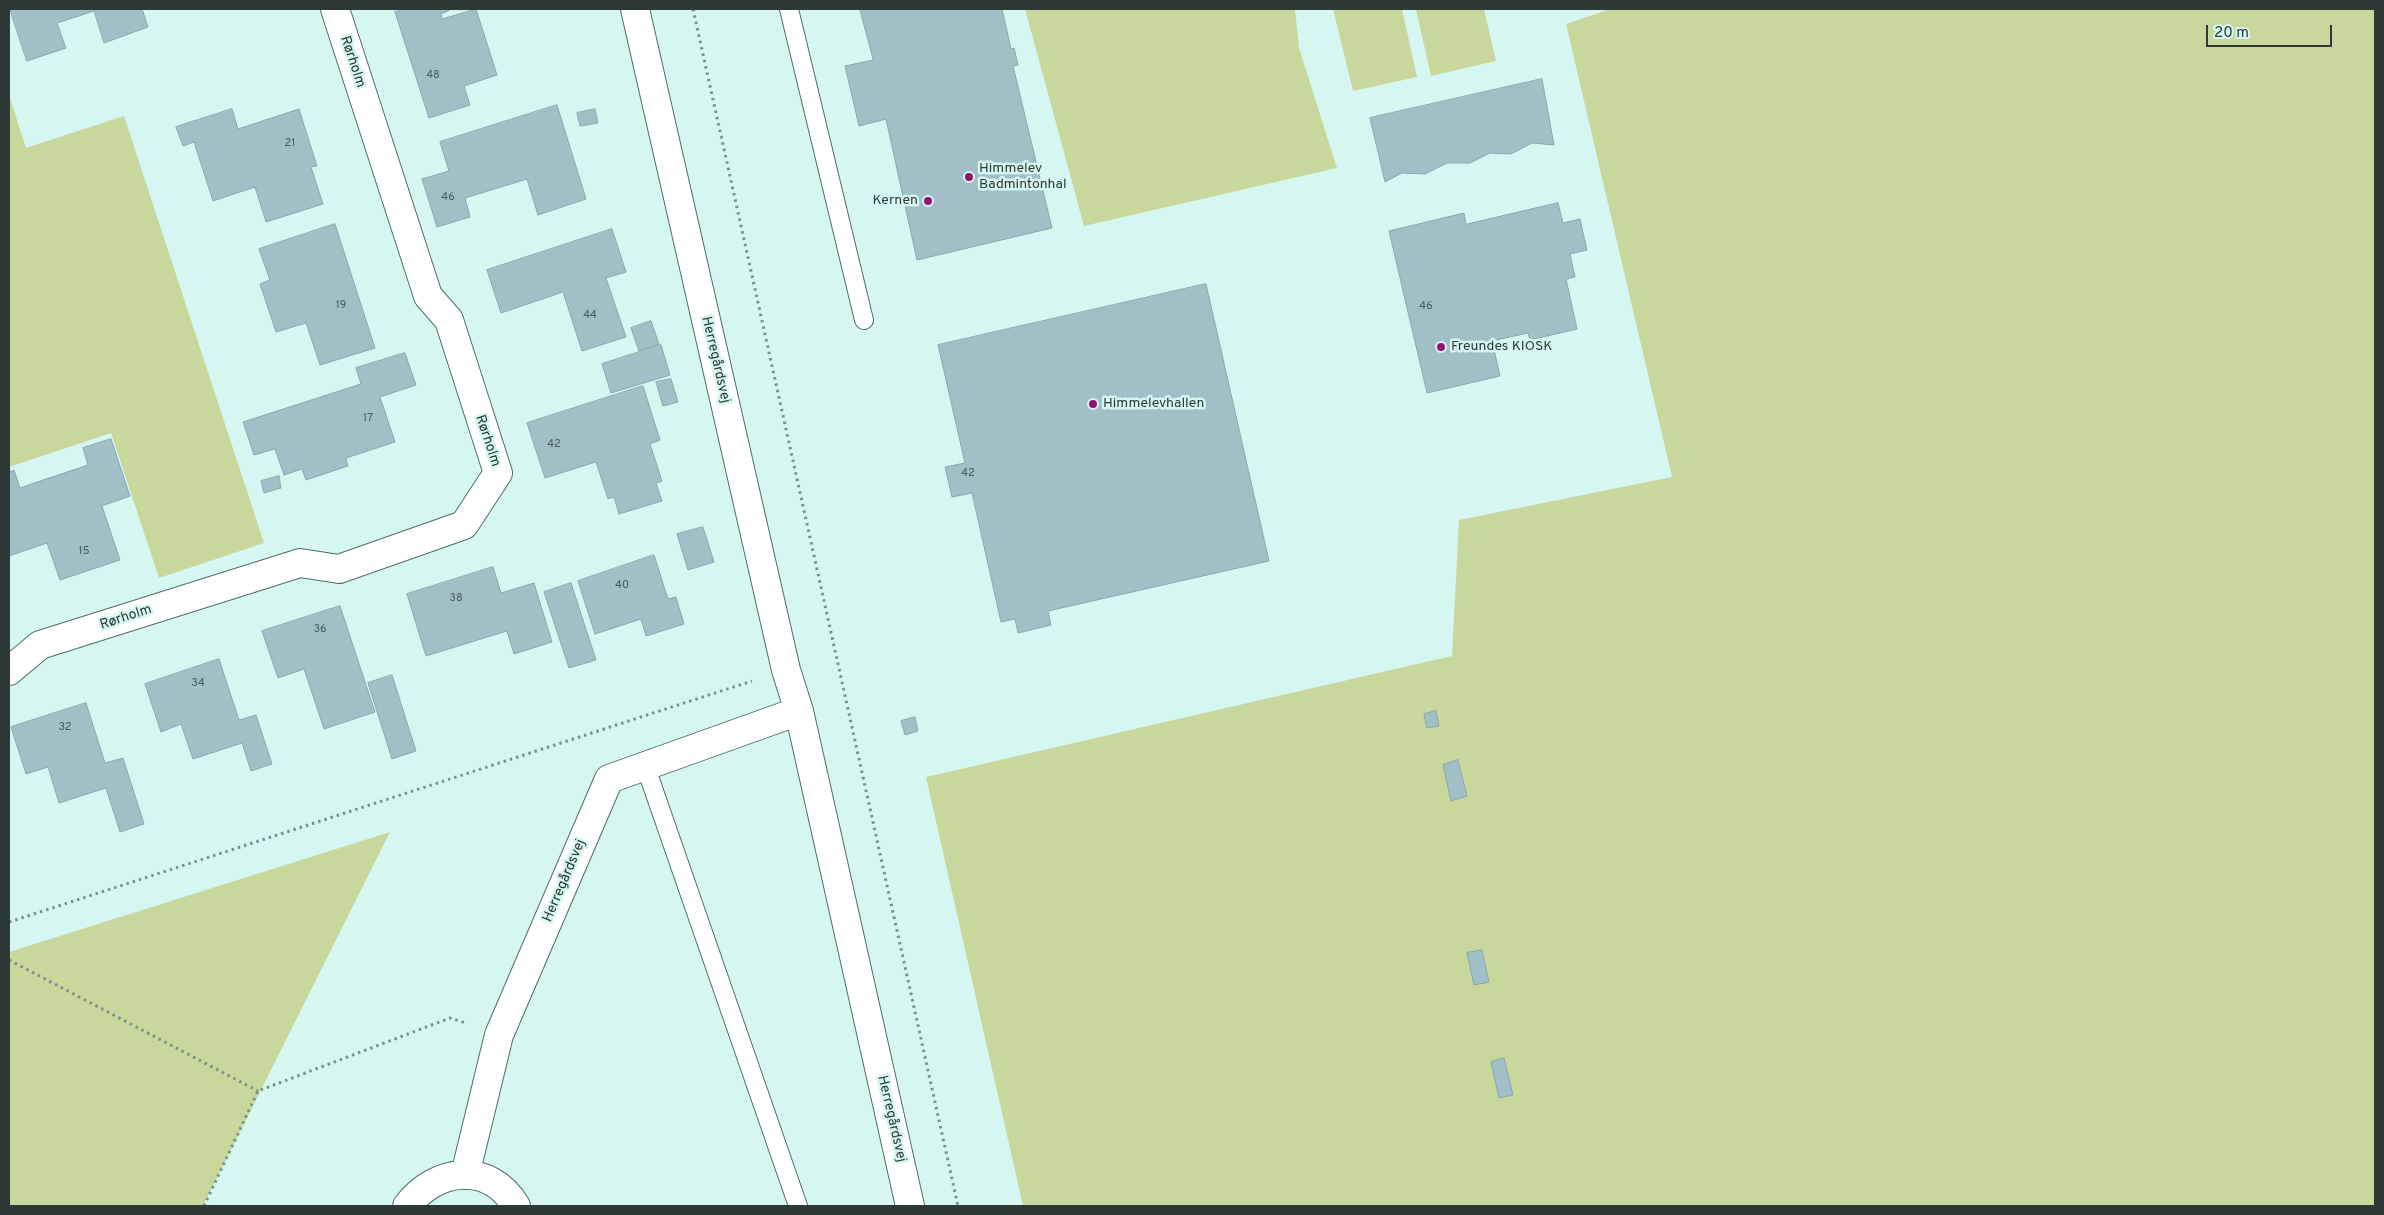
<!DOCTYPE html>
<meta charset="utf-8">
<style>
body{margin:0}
#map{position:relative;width:2384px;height:1215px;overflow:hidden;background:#d6f7f1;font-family:Overpass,sans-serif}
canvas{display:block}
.frame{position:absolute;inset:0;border:10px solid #2c3937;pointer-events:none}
.scale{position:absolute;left:2206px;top:25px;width:126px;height:22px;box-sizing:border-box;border:2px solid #2c3937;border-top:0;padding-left:6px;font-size:15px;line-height:18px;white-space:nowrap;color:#2c3937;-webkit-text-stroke:4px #d6f7f1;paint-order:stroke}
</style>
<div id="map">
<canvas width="2384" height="1215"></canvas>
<div class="frame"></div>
<div class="scale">20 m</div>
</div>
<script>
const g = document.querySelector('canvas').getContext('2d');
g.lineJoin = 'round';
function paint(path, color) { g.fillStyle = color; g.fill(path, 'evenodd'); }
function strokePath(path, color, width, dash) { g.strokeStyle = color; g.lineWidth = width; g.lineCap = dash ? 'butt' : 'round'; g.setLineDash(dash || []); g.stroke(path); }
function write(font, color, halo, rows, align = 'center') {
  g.font = font + ' Overpass,sans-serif'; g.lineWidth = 5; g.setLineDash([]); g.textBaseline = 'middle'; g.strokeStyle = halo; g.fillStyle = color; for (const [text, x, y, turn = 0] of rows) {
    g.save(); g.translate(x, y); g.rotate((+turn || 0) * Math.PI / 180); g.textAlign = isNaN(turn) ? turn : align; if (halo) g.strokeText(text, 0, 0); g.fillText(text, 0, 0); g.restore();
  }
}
const green = new Path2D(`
 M 1025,9 L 1295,9 L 1299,48 L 1337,168 L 1084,226 Z
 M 1333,9 L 1402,9 L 1417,77 L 1353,91 Z
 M 1416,9 L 1484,9 L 1496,61 L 1431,76 Z
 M 1610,9 L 2375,9 L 2375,1206 L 1023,1206 L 926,777 L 1452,656 L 1459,520 L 1672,477 L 1566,24 Z
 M 9,95 L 26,148 L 124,116 L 264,543 L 159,578 L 111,433 L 9,467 Z
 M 390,832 L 203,1206 L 9,1206 L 9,952 Z`);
const building = new Path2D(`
 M 10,9 L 142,9 L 148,27 L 104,43 L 94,11 L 57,23 L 66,48 L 27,61 Z
 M 406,9 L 452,9 L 441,14 L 442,19 L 476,9 L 497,75 L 464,86 L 470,105 L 429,118 L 395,12 Z
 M 860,9 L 1002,9 L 1011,49 L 1014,48 L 1018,65 L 1013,66 L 1052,228 L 917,260 L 886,119 L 859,126 L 845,66 L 873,60 Z
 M 1542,79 L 1554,145 L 1532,143 L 1511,154 L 1490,153 L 1470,163 L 1447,163 L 1425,174 L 1402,173 L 1385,182 L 1370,118 Z
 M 557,105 L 586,199 L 538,215 L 527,179 L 465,198 L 470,217 L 437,227 L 422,179 L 449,171 L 440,142 Z
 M 232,109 L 238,129 L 299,109 L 317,166 L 311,167 L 323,204 L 266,222 L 255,187 L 213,201 L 194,142 L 183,146 L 176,127 Z
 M 595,109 L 598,123 L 580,126 L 577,113 Z
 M 1558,203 L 1563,223 L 1580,219 L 1587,250 L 1570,254 L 1575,277 L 1566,279 L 1577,329 L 1530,340 L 1528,333 L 1492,341 L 1500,376 L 1427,393 L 1389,231 L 1464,213 L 1466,224 Z
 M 335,224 L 375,348 L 320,365 L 306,323 L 276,332 L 260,284 L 270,280 L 259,249 Z
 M 612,229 L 626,272 L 606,278 L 626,337 L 582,351 L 563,292 L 501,313 L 487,270 Z
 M 1206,284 L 1269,561 L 1048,611 L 1051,625 L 1018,633 L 1015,619 L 1001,622 L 972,493 L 952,497 L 945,467 L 965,463 L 938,345 Z
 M 651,321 L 659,344 L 639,351 L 631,328 Z
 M 661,345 L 670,375 L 611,393 L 602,364 Z
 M 405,353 L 416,385 L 380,397 L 395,442 L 346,458 L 348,466 L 306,480 L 302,469 L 284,475 L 275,449 L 254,455 L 243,422 L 361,384 L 356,368 Z
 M 671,379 L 678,402 L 663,406 L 656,382 Z
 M 643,386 L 660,440 L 650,444 L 662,481 L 656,483 L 662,501 L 619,514 L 614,497 L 608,499 L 596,462 L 545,478 L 527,423 Z
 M 111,439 L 130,496 L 102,506 L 120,560 L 60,580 L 47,543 L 9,556 L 9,472 L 14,470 L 20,488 L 34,483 L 88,465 L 83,448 Z
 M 279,476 L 281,488 L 264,493 L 261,481 Z
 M 703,527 L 714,562 L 688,570 L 677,534 Z
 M 654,555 L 668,599 L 676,597 L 684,624 L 646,636 L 641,619 L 595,634 L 578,581 Z
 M 493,567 L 501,593 L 534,583 L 552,642 L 514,654 L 507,631 L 426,656 L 407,594 Z
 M 571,583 L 596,660 L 569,668 L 544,592 Z
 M 340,606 L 375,712 L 324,729 L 304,669 L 278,678 L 262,631 Z
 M 219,659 L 239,720 L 256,715 L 272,764 L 251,771 L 242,743 L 193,759 L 181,724 L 161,732 L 145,684 Z
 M 392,675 L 416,751 L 392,759 L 368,683 Z
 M 86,703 L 105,763 L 123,758 L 144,824 L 120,832 L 106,788 L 59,803 L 48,767 L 26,774 L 11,727 Z
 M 1436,711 L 1439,726 L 1427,728 L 1424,714 Z
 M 915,717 L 918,731 L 905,735 L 901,721 Z
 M 1458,760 L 1467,796 L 1451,801 L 1443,765 Z
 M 1482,950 L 1489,982 L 1474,985 L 1467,953 Z
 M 1504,1058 L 1513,1095 L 1499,1098 L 1491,1062 Z`);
const path = new Path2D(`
 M 693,9 L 958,1206
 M 9,922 L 752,681
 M 9,960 L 258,1091
 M 204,1206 L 258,1091 L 450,1018 L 466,1023`);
const lane = new Path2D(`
 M 789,9 L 864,320
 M 645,765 L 798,1206`);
const street = new Path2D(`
 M 635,9 L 786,670 L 799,711 L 910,1206
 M 9,671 L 40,645 L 300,563 L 339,569 L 464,525 L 498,473 L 449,320 L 428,296 L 335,9
 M 465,1175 L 499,1035 L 609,779 L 799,711
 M 407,1206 C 436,1168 489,1161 516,1206`);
const markers = [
 [969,177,5,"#921470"],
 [928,201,5,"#921470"],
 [1441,347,5,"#921470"],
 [1093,404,5,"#921470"]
];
const numberNames = [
 ["48",433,76],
 ["21",290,144],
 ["46",448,198],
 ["19",341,306],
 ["46",1426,307],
 ["44",590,316],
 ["17",368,419],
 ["42",554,445],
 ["42",968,474],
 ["15",84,552],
 ["40",622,586],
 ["38",456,599],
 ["36",320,630],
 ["34",198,684],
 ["32",65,728]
];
const streetNames = [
 ["Rørholm",352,62,72],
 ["Herregårdsvej",715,360,77],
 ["Rørholm",487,441,72],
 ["Rørholm",126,618,-18],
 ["Herregårdsvej",565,881,-67],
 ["Herregårdsvej",891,1119,77]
];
const poiNames = [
 ["Himmelev",979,169],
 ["Badmintonhal",979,185],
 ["Kernen",918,201,"right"],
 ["Freundes KIOSK",1451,347],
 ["Himmelevhallen",1103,404]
];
paint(green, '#c8d89c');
paint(building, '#a0bfc7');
strokePath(building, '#89a7af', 1);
strokePath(lane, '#506d68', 20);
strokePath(street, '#506d68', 30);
strokePath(path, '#7a908c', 3, [2.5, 4]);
strokePath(lane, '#fff', 18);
strokePath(street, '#fff', 28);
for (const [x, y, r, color] of markers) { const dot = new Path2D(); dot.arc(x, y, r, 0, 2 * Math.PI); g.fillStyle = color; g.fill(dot); strokePath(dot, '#d6f7f1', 2); }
write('11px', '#495a5b', null, numberNames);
write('14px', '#2c3937', '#d6f7f1', streetNames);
write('14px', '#2c3937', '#d6f7f1', poiNames, 'left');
</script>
